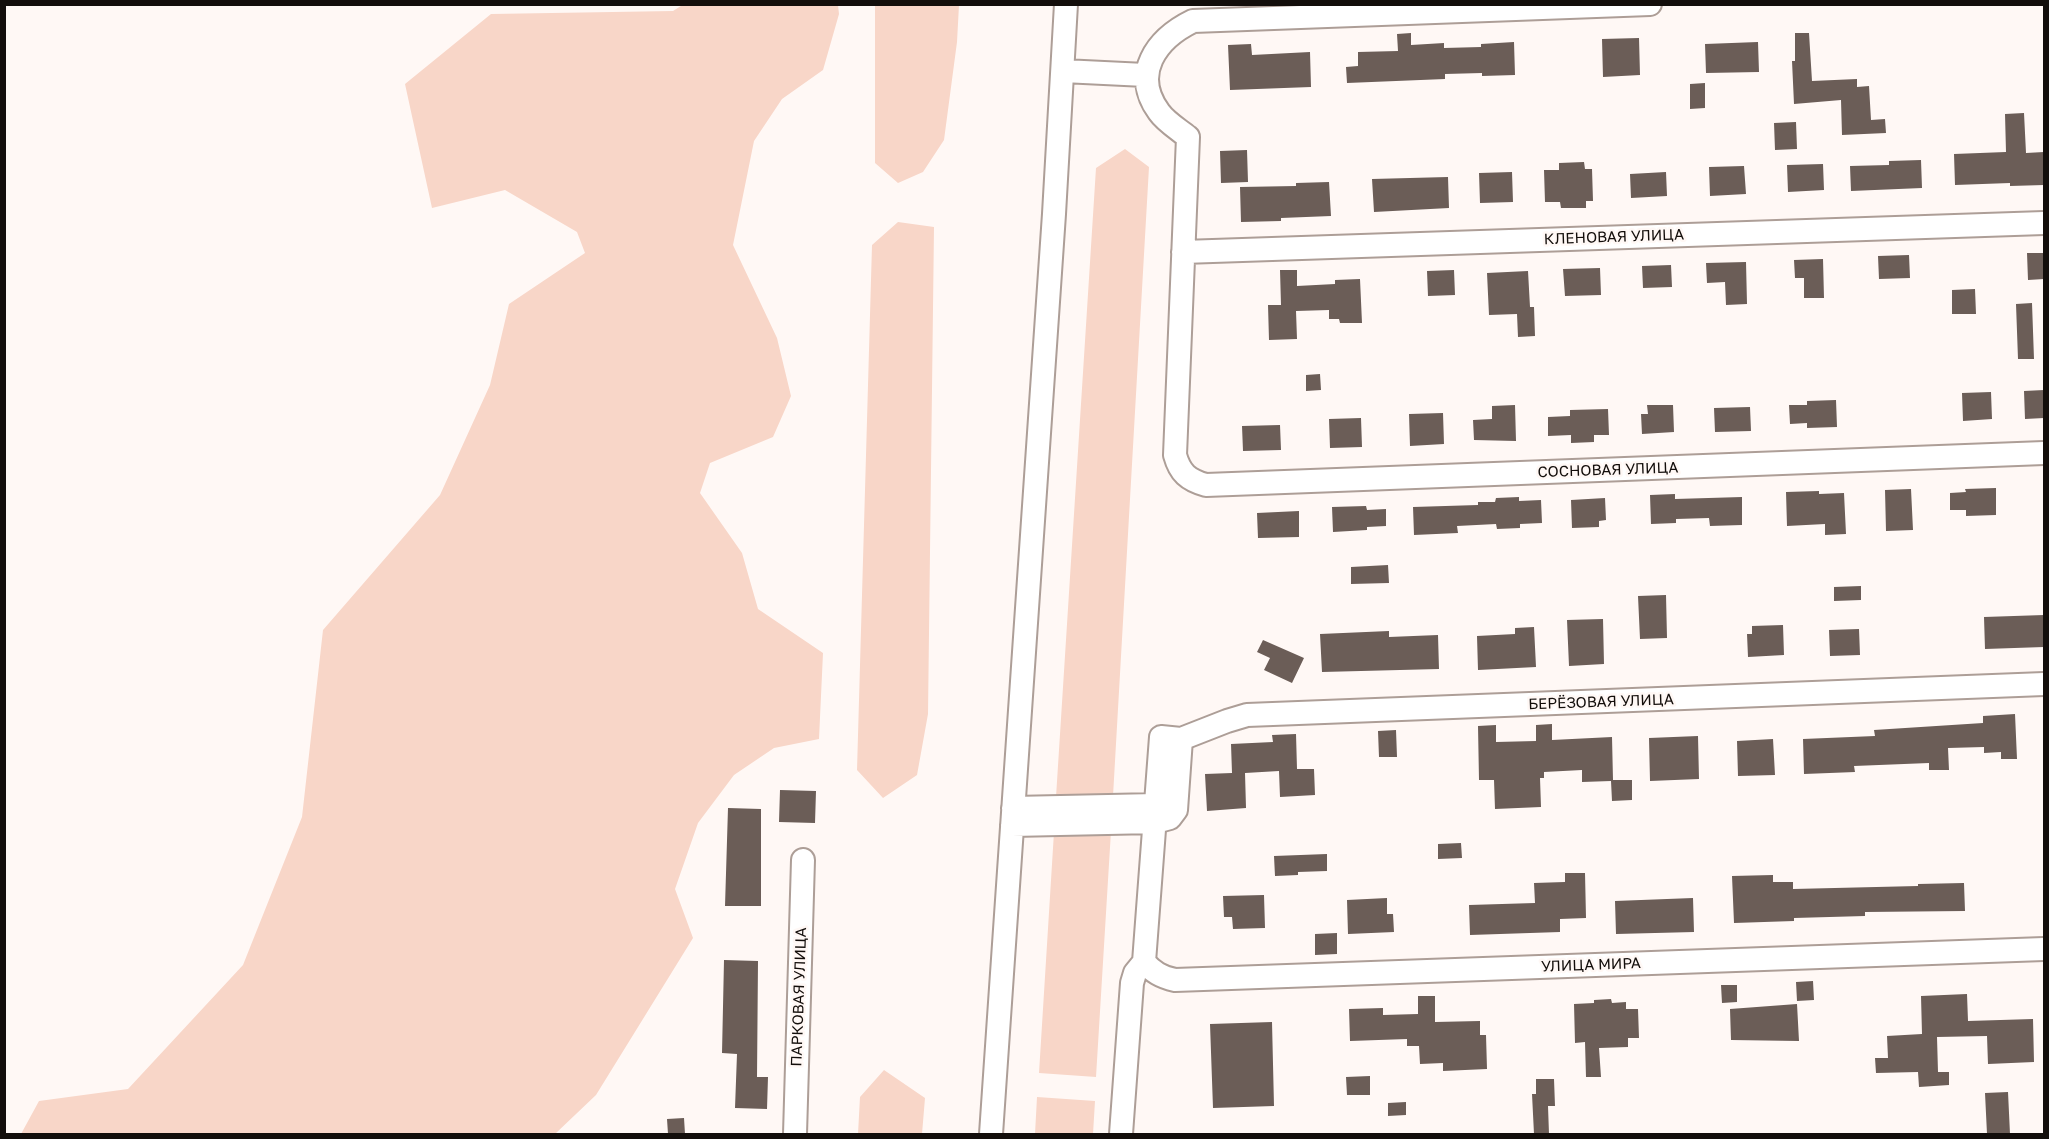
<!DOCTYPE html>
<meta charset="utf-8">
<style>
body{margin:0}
#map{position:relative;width:2049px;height:1139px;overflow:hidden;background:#fff8f5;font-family:"Golos Text",sans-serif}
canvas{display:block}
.frame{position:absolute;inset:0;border:6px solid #130e0b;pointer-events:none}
</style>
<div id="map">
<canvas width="2049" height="1139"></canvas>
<div class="frame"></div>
</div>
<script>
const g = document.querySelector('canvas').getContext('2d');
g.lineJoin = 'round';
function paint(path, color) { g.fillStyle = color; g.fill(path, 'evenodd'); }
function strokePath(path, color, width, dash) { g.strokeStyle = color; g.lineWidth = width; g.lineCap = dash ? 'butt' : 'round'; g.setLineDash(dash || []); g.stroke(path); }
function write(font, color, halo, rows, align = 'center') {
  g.font = font + ' "Golos Text",sans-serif'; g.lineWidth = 5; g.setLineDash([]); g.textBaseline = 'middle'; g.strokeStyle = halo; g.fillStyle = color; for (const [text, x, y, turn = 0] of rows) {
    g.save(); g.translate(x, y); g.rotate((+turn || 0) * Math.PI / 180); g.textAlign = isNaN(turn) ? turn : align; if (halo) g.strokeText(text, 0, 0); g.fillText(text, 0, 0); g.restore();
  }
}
const green = new Path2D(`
 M 684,4 L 838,5 L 839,14 L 823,70 L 782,99 L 754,141 L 733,245 L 777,338 L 791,396 L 773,437 L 710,463 L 700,493 L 742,553 L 758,609 L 823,653 L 819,739 L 774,748 L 734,775 L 698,823 L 675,889 L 693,938 L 596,1095 L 555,1134 L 21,1134 L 39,1101 L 128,1089 L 243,965 L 302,817 L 323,630 L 440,495 L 490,385 L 509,304 L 585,253 L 577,232 L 505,190 L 432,208 L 405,84 L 491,14 L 673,11 Z
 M 875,5 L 959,5 L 957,42 L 944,140 L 923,172 L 898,183 L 875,163 Z
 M 1125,149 L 1149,167 L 1113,796 L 1056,797 L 1096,168 Z
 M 898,222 L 934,227 L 928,714 L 917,775 L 883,798 L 857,770 L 872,245 Z
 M 1111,831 L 1096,1077 L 1039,1073 L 1054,832 Z
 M 884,1070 L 925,1098 L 922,1134 L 858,1134 L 860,1097 Z
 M 1037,1097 L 1095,1101 L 1093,1134 L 1035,1134 Z`);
const building = new Path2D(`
 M 1411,33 L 1411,45 L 1444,43 L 1444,48 L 1481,47 L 1481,44 L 1514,42 L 1515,75 L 1482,76 L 1482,73 L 1445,74 L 1445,79 L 1347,83 L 1346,67 L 1358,66 L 1358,52 L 1398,51 L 1397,34 Z
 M 1795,33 L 1809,33 L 1812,81 L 1857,79 L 1857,87 L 1869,86 L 1871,120 L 1885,119 L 1886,133 L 1842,135 L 1841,100 L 1794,104 L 1792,61 L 1795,61 Z
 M 1639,38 L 1640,75 L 1603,77 L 1602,39 Z
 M 1758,42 L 1759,72 L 1706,73 L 1705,44 Z
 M 1251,44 L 1252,55 L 1310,52 L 1311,87 L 1230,90 L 1228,45 Z
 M 1705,83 L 1705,108 L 1690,109 L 1690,84 Z
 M 2024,113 L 2026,153 L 2044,152 L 2044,185 L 2010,186 L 2010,183 L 1955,185 L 1954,154 L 2006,152 L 2005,114 Z
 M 1796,122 L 1797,149 L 1775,150 L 1774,123 Z
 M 1247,150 L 1248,182 L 1221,183 L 1220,151 Z
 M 1921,160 L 1922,188 L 1851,191 L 1850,166 L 1889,165 L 1889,161 Z
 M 1584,162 L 1585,169 L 1592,169 L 1593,201 L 1586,201 L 1586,208 L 1561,208 L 1560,202 L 1545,202 L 1544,170 L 1559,170 L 1559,163 Z
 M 1823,164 L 1824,190 L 1788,192 L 1787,165 Z
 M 1744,166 L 1746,194 L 1710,196 L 1709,167 Z
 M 1512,172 L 1513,202 L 1480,203 L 1479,173 Z
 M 1666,172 L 1667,196 L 1631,198 L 1630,174 Z
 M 1448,177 L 1449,208 L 1374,212 L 1372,179 Z
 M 1329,182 L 1331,216 L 1281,218 L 1281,221 L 1241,222 L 1240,187 L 1296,186 L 1296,183 Z
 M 2027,253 L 2044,253 L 2044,279 L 2028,280 Z
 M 1909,255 L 1910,278 L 1879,279 L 1878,256 Z
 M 1823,259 L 1824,298 L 1804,298 L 1804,278 L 1795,278 L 1794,260 Z
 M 1746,262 L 1747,304 L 1726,305 L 1725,282 L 1707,283 L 1706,263 Z
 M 1671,265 L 1672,287 L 1643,288 L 1642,266 Z
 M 1600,268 L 1601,295 L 1565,296 L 1563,269 Z
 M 1280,270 L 1297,270 L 1297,286 L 1335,284 L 1335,280 L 1360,279 L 1362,323 L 1340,323 L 1339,319 L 1329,319 L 1329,310 L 1296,311 L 1297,339 L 1269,340 L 1268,305 L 1281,305 Z
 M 1454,270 L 1455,295 L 1428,296 L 1427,271 Z
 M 1528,271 L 1530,307 L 1534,307 L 1535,336 L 1518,337 L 1517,314 L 1489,315 L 1487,273 Z
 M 1975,289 L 1976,314 L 1952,314 L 1952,290 Z
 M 2032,303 L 2034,359 L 2018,359 L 2016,304 Z
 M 1320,374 L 1321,390 L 1306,391 L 1306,375 Z
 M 2044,390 L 2044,418 L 2025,419 L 2024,391 Z
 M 1991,392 L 1992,419 L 1963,421 L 1962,393 Z
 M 1836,400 L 1837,427 L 1807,428 L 1807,423 L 1790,424 L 1789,405 L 1807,405 L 1807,401 Z
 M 1515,405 L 1516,441 L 1474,440 L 1473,420 L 1492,419 L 1492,406 Z
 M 1647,405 L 1673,405 L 1674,432 L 1642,434 L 1641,414 L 1648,414 Z
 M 1750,407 L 1751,431 L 1715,432 L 1714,408 Z
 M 1608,409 L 1609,435 L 1594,435 L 1594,442 L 1571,443 L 1571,435 L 1548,436 L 1548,417 L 1570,416 L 1570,410 Z
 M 1443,413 L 1444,444 L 1410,446 L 1409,414 Z
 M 1361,418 L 1362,447 L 1330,448 L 1329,419 Z
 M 1280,425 L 1281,450 L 1243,451 L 1242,426 Z
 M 1996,488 L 1996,515 L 1966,516 L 1966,510 L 1950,510 L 1950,493 L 1966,492 L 1965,489 Z
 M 1911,489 L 1913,530 L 1886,531 L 1885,490 Z
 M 1819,491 L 1819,494 L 1844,493 L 1846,534 L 1825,535 L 1825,524 L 1787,526 L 1786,492 Z
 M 1675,494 L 1675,499 L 1742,497 L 1742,525 L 1710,526 L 1709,518 L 1676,519 L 1676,523 L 1651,524 L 1650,495 Z
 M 1519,497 L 1519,501 L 1541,500 L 1542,523 L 1520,524 L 1520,528 L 1497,529 L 1496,524 L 1457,526 L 1458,533 L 1414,535 L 1413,507 L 1478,505 L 1478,502 L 1495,502 L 1496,498 Z
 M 1605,498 L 1606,520 L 1599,521 L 1599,527 L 1572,528 L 1571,500 Z
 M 1366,506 L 1367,510 L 1386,509 L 1386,526 L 1367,527 L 1367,530 L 1333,532 L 1332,507 Z
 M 1299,511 L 1299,537 L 1258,538 L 1257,513 Z
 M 1388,565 L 1389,583 L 1351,584 L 1351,567 Z
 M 1861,586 L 1861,600 L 1834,601 L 1834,587 Z
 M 1666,595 L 1667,638 L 1640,639 L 1638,596 Z
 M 2044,615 L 2044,647 L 1985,649 L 1984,617 Z
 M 1603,619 L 1604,664 L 1569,666 L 1567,620 Z
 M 1783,625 L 1784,655 L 1748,657 L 1747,634 L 1752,634 L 1752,626 Z
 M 1534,627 L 1536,667 L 1478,670 L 1477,636 L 1515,634 L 1515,628 Z
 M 1859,629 L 1860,655 L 1830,656 L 1829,630 Z
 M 1389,631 L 1389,637 L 1438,635 L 1439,669 L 1322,672 L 1320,634 Z
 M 1263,640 L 1304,658 L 1292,683 L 1264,670 L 1270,658 L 1257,652 Z
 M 2015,714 L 2017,759 L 2001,759 L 2001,752 L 1984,753 L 1984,747 L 1948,748 L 1949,770 L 1929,770 L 1929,763 L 1854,766 L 1855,772 L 1804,774 L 1803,739 L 1875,736 L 1874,730 L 1983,723 L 1983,716 Z
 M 1552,724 L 1552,740 L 1612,737 L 1613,780 L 1632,780 L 1632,800 L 1612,801 L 1611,781 L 1582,782 L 1582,770 L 1544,772 L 1544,778 L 1540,778 L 1541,807 L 1495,809 L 1494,780 L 1479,780 L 1478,726 L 1496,725 L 1496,742 L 1536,741 L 1536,725 Z
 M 1396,730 L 1397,757 L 1379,757 L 1378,731 Z
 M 1296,734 L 1297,769 L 1314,769 L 1315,795 L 1280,797 L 1279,771 L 1245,773 L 1246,808 L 1207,811 L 1205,774 L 1232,773 L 1231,744 L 1273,742 L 1272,735 Z
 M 1698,736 L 1699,779 L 1650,781 L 1649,738 Z
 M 1773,739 L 1775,775 L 1738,776 L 1737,741 Z
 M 780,790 L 816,791 L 815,823 L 779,822 Z
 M 728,808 L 761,809 L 761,906 L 725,906 Z
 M 1461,843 L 1462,858 L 1438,859 L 1438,844 Z
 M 1327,854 L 1327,871 L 1298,872 L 1298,875 L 1275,876 L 1274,856 Z
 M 1565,873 L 1585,873 L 1586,918 L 1560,919 L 1560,932 L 1470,935 L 1469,905 L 1535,903 L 1534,883 L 1565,882 Z
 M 1773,875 L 1773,882 L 1793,882 L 1793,889 L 1918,886 L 1918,884 L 1964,883 L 1965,911 L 1865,912 L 1865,916 L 1794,918 L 1794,921 L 1734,923 L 1732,876 Z
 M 1264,895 L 1265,928 L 1233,929 L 1232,917 L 1224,917 L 1223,896 Z
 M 1387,898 L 1387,914 L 1393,914 L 1394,932 L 1348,934 L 1347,900 Z
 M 1693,898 L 1694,932 L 1616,934 L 1615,901 Z
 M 1337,933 L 1337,954 L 1315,955 L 1315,934 Z
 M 724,960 L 758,961 L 757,1077 L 768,1077 L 767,1109 L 735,1108 L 737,1054 L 722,1053 Z
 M 1813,981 L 1814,1000 L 1797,1001 L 1796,982 Z
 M 1721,985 L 1737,985 L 1737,1002 L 1722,1003 Z
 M 1967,994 L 1968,1021 L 2033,1019 L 2034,1062 L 1988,1064 L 1987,1036 L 1937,1037 L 1938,1072 L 1949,1072 L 1949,1085 L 1919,1087 L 1918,1072 L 1876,1073 L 1875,1058 L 1888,1058 L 1887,1036 L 1922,1034 L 1921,996 Z
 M 1418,996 L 1435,996 L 1435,1022 L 1480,1021 L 1480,1035 L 1486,1035 L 1487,1069 L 1443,1071 L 1443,1063 L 1420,1064 L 1419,1046 L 1407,1046 L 1407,1039 L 1350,1041 L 1349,1009 L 1383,1008 L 1383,1015 L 1418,1014 Z
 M 1611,999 L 1612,1003 L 1626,1002 L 1626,1009 L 1638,1009 L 1639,1038 L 1628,1038 L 1628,1047 L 1599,1048 L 1601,1077 L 1586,1077 L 1585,1042 L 1575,1043 L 1574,1004 L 1594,1003 L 1594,1000 Z
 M 1797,1004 L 1799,1041 L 1731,1040 L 1730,1009 Z
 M 1272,1022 L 1274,1106 L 1213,1108 L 1210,1024 Z
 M 1370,1076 L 1370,1095 L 1347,1095 L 1346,1077 Z
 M 1536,1079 L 1554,1079 L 1555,1106 L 1548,1106 L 1549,1134 L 1534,1134 L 1532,1094 L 1536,1094 Z
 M 2008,1092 L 2010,1134 L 1987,1134 L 1985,1093 Z
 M 1406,1102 L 1406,1115 L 1388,1116 L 1388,1103 Z
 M 684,1118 L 685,1134 L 668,1134 L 667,1119 Z`);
const minor = new Path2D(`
 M 1650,4 L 1193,21 C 1156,39 1131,74 1159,112 C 1166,122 1178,129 1188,137 L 1175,455 C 1180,473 1188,480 1206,485 L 2044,453
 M 1063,71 L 1145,75
 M 1183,252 L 2044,223
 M 1013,808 L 1156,805
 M 1012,825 L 1155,822 L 1170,818 L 1176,810 L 1181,739
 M 1144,962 C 1153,972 1161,977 1175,980 L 2044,949
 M 795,1134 L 803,860
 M 991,1134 L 1054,214 L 1066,4
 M 1121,1134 L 1132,983 L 1135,973 L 1144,962 L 1161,737 L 1181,739 L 1227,721 L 1247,715 L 2044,684`);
const streetNames = [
 ["КЛЕНОВАЯ УЛИЦА",1614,237,-2],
 ["СОСНОВАЯ УЛИЦА",1608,470,-2],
 ["БЕРЁЗОВАЯ УЛИЦА",1601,702,-2],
 ["УЛИЦА МИРА",1591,965,-2],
 ["ПАРКОВАЯ УЛИЦА",799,997,-88]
];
paint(green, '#f8d6c8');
paint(building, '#6b5d57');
strokePath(minor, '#ad9e97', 26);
strokePath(minor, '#fff', 22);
write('15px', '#130e0b', '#fff8f5', streetNames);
</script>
